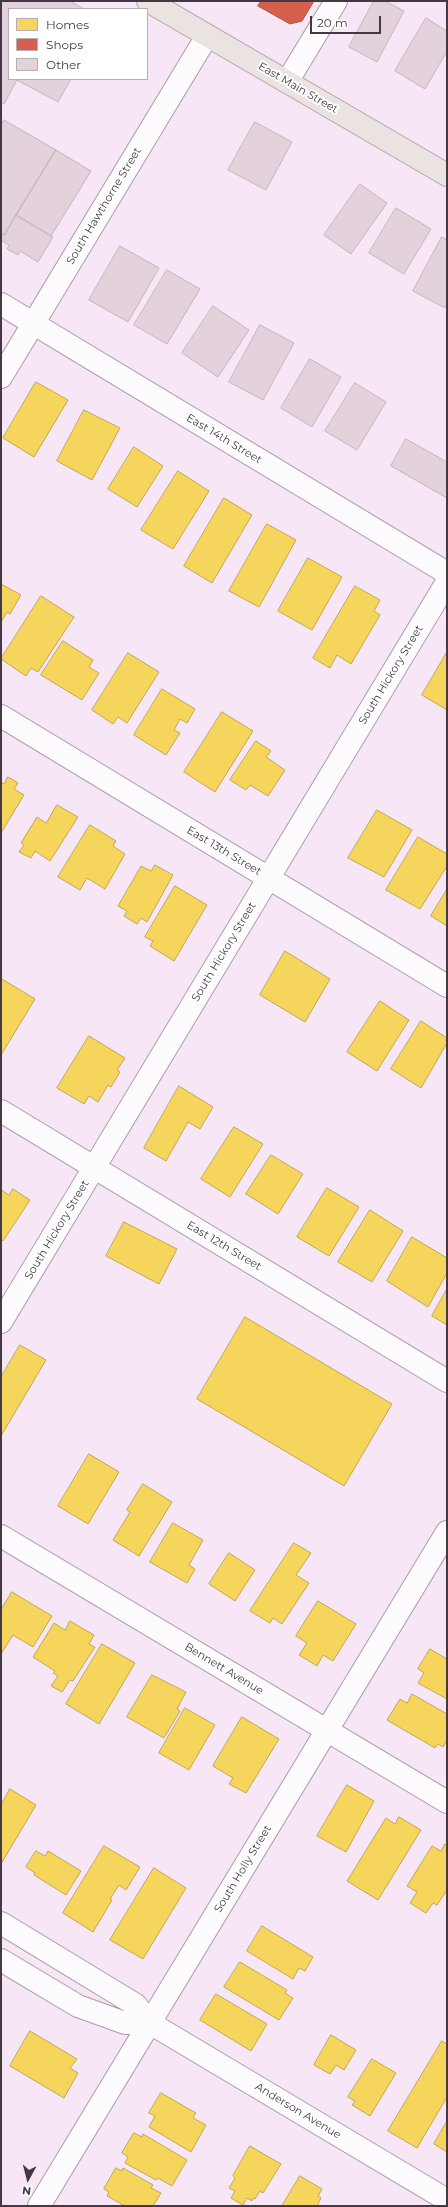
<!DOCTYPE html>
<style>
body{margin:0}
#map{position:relative;width:448px;height:2207px;overflow:hidden;background:#f7e7f6;font-family:Montserrat,sans-serif}
canvas{display:block}
.frame{position:absolute;inset:0;border:2px solid #443843;pointer-events:none}
.legend{position:absolute;left:8px;top:8px;width:140px;height:72px;box-sizing:border-box;background:#fff;border:1px solid #b4afb4;margin:0;padding:5px 7px;list-style:none;font-size:12px;color:#443843}
.legend li{display:flex;align-items:center;gap:8px;height:20px}
.legend b{width:20px;border:1px solid #b4afb4}
.north{position:absolute;left:8px;top:2159px;width:40px;height:40px;-webkit-text-stroke:3px #fff;paint-order:stroke;rotate:187deg;font-size:11px;font-weight:700;line-height:16px;text-align:center;color:#443843}
.north::after{content:'';display:block;margin:auto;width:14px;height:18px;background:#443843;clip-path:polygon(50% 0,100% 100%,50% 72%,0 100%)}
.scale{position:absolute;left:310px;top:16px;width:71px;height:18px;box-sizing:border-box;border:2px solid #443843;border-top:0;padding-left:5px;font-size:12px;line-height:14px;white-space:nowrap;color:#443843;-webkit-text-stroke:3px #fff;paint-order:stroke}
</style>
<div id="map">
<canvas width="448" height="2207"></canvas>
<div class="frame"></div>
<ul class="legend">
<li><b style="height:11px;background:#f6d55c"></b>Homes</li>
<li><b style="height:11px;background:#d6604d"></b>Shops</li>
<li><b style="height:11px;background:#e3d1dc"></b>Other</li>
</ul>
<div class="north">N</div>
<div class="scale">20 m</div>
</div>
<script>
const g = document.querySelector('canvas').getContext('2d');
g.lineJoin = 'round';
function paint(path, color) { g.fillStyle = color; g.fill(path, 'evenodd'); }
function strokePath(path, color, width, dash) { g.strokeStyle = color; g.lineWidth = width; g.lineCap = dash ? 'butt' : 'round'; g.setLineDash(dash || []); g.stroke(path); }
function write(font, color, halo, rows, align = 'center') {
  g.font = font + ' Montserrat,sans-serif'; g.lineWidth = 4; g.setLineDash([]); g.textBaseline = 'middle'; g.strokeStyle = halo; g.fillStyle = color; for (const [text, x, y, turn = 0] of rows) {
    g.save(); g.translate(x, y); g.rotate((+turn || 0) * Math.PI / 180); g.textAlign = isNaN(turn) ? turn : align; if (halo) g.strokeText(text, 0, 0); g.fillText(text, 0, 0); g.restore();
  }
}
const homes = new Path2D(`
 M 36,382 L 68,400 L 34,457 L 3,438 Z
 M 84,410 L 120,428 L 92,480 L 57,461 Z
 M 134,447 L 163,466 L 137,507 L 108,489 Z
 M 178,471 L 209,491 L 173,549 L 141,530 Z
 M 224,498 L 252,515 L 212,583 L 184,566 Z
 M 267,524 L 296,540 L 259,607 L 229,591 Z
 M 308,558 L 342,577 L 312,630 L 278,611 Z
 M 1,584 L 21,595 L 10,614 L 7,612 L 1,622 Z
 M 355,586 L 380,600 L 374,611 L 380,615 L 351,664 L 337,655 L 330,668 L 313,658 Z
 M 41,596 L 74,617 L 38,672 L 31,668 L 26,676 L 1,659 Z
 M 63,641 L 93,660 L 89,667 L 99,673 L 82,700 L 41,675 Z
 M 447,652 L 447,710 L 422,695 Z
 M 128,653 L 159,672 L 127,723 L 118,717 L 113,724 L 92,710 Z
 M 162,689 L 195,709 L 187,723 L 180,719 L 174,730 L 180,733 L 166,755 L 134,735 Z
 M 222,712 L 253,731 L 215,792 L 184,772 Z
 M 256,741 L 271,751 L 266,757 L 285,770 L 268,796 L 250,785 L 246,790 L 230,780 Z
 M 8,777 L 18,783 L 14,789 L 24,795 L 1,833 L 1,782 L 4,784 Z
 M 57,805 L 78,817 L 50,861 L 35,851 L 31,858 L 19,852 L 24,845 L 21,843 L 37,817 L 46,823 Z
 M 377,810 L 412,830 L 384,877 L 348,858 Z
 M 90,825 L 116,841 L 113,846 L 125,854 L 105,889 L 87,878 L 80,890 L 58,877 Z
 M 418,837 L 447,854 L 447,866 L 420,909 L 386,890 Z
 M 155,865 L 173,875 L 147,922 L 141,918 L 137,924 L 124,916 L 127,911 L 118,906 L 141,866 L 151,871 Z
 M 175,886 L 207,905 L 174,961 L 150,946 L 153,941 L 145,937 Z
 M 447,889 L 447,926 L 431,916 Z
 M 285,951 L 330,979 L 305,1022 L 260,995 Z
 M 2,979 L 35,999 L 1,1055 L 1,981 Z
 M 380,1001 L 409,1020 L 377,1071 L 347,1052 Z
 M 421,1021 L 447,1038 L 447,1043 L 421,1088 L 391,1069 Z
 M 89,1036 L 125,1058 L 117,1070 L 120,1072 L 111,1087 L 108,1085 L 98,1102 L 89,1096 L 84,1104 L 57,1088 Z
 M 179,1086 L 213,1107 L 200,1129 L 188,1122 L 166,1161 L 144,1148 Z
 M 234,1127 L 263,1144 L 230,1197 L 201,1179 Z
 M 271,1155 L 303,1174 L 278,1214 L 246,1194 Z
 M 327,1188 L 359,1207 L 329,1256 L 297,1237 Z
 M 13,1189 L 30,1200 L 3,1241 L 1,1239 L 1,1190 L 9,1195 Z
 M 370,1210 L 403,1231 L 372,1282 L 338,1262 Z
 M 124,1222 L 177,1249 L 159,1284 L 106,1256 Z
 M 412,1237 L 447,1258 L 447,1273 L 428,1307 L 387,1281 Z
 M 447,1289 L 447,1325 L 432,1316 Z
 M 245,1317 L 392,1404 L 344,1486 L 197,1399 Z
 M 20,1345 L 46,1360 L 1,1436 L 1,1377 Z
 M 89,1454 L 119,1472 L 88,1524 L 58,1506 Z
 M 143,1484 L 172,1502 L 139,1556 L 113,1540 L 130,1512 L 127,1510 Z
 M 173,1523 L 203,1540 L 189,1565 L 195,1569 L 187,1583 L 150,1562 Z
 M 294,1543 L 311,1553 L 296,1575 L 309,1583 L 282,1624 L 273,1618 L 270,1623 L 250,1611 Z
 M 229,1553 L 255,1570 L 235,1601 L 209,1584 Z
 M 12,1592 L 52,1616 L 33,1647 L 13,1635 L 1,1654 L 1,1610 Z
 M 318,1601 L 356,1624 L 333,1661 L 323,1655 L 317,1666 L 299,1655 L 307,1643 L 296,1636 Z
 M 70,1621 L 94,1635 L 89,1644 L 95,1647 L 73,1681 L 70,1680 L 62,1692 L 51,1686 L 58,1676 L 53,1673 L 55,1671 L 33,1657 L 54,1623 L 65,1630 Z
 M 102,1644 L 135,1663 L 99,1724 L 66,1704 Z
 M 430,1649 L 447,1659 L 447,1699 L 418,1683 L 424,1673 L 418,1669 Z
 M 152,1675 L 186,1692 L 177,1709 L 180,1711 L 164,1738 L 127,1717 Z
 M 412,1694 L 447,1714 L 447,1740 L 443,1747 L 438,1744 L 435,1748 L 387,1720 L 400,1699 L 407,1703 Z
 M 185,1708 L 215,1725 L 189,1770 L 159,1753 Z
 M 242,1717 L 279,1739 L 246,1793 L 229,1784 L 233,1778 L 213,1766 Z
 M 347,1785 L 374,1801 L 346,1852 L 317,1836 Z
 M 10,1789 L 36,1805 L 1,1864 L 1,1805 Z
 M 399,1817 L 421,1830 L 378,1900 L 347,1881 L 386,1818 L 395,1824 Z
 M 445,1844 L 447,1846 L 447,1890 L 437,1905 L 433,1903 L 426,1913 L 410,1903 L 417,1892 L 407,1886 L 432,1846 L 441,1851 Z
 M 104,1846 L 140,1867 L 126,1890 L 119,1885 L 110,1899 L 112,1900 L 93,1932 L 63,1913 Z
 M 36,1851 L 45,1856 L 48,1851 L 81,1871 L 66,1895 L 34,1875 L 35,1873 L 26,1867 Z
 M 154,1868 L 186,1888 L 143,1959 L 110,1940 Z
 M 262,1926 L 313,1957 L 305,1971 L 299,1968 L 293,1979 L 247,1951 Z
 M 240,1962 L 287,1990 L 285,1993 L 293,1998 L 279,2020 L 224,1987 Z
 M 216,1994 L 267,2024 L 251,2051 L 200,2020 Z
 M 30,2031 L 77,2059 L 70,2068 L 78,2073 L 64,2098 L 10,2066 Z
 M 331,2035 L 356,2050 L 344,2070 L 336,2065 L 330,2074 L 314,2065 Z
 M 442,2041 L 447,2044 L 447,2097 L 417,2148 L 388,2131 Z
 M 372,2059 L 396,2073 L 370,2116 L 352,2105 L 355,2101 L 348,2097 Z
 M 161,2093 L 196,2113 L 193,2118 L 206,2125 L 191,2152 L 149,2127 L 155,2116 L 149,2113 Z
 M 446,2123 L 447,2123 L 447,2152 L 434,2144 Z
 M 134,2133 L 142,2137 L 143,2134 L 187,2160 L 172,2186 L 158,2178 L 156,2180 L 125,2163 L 128,2157 L 122,2153 Z
 M 250,2146 L 281,2164 L 263,2193 L 260,2191 L 255,2199 L 253,2198 L 252,2201 L 247,2198 L 243,2205 L 231,2198 L 235,2191 L 229,2188 L 235,2178 L 233,2176 Z
 M 116,2168 L 122,2171 L 123,2168 L 153,2185 L 151,2188 L 161,2193 L 153,2206 L 125,2206 L 107,2196 L 109,2192 L 104,2189 Z
 M 300,2176 L 322,2189 L 318,2196 L 321,2198 L 317,2206 L 282,2206 Z`);
const shops = new Path2D(`
 M 261,1 L 314,1 L 302,21 L 290,24 L 258,6 Z`);
const building = new Path2D(`
 M 1,1 L 70,1 L 84,9 L 9,9 L 9,79 L 71,79 L 58,102 L 17,80 L 4,104 L 1,102 Z
 M 374,1 L 385,1 L 404,11 L 377,62 L 349,47 Z
 M 426,18 L 447,31 L 447,51 L 425,89 L 395,71 Z
 M 4,120 L 56,150 L 4,235 L 1,233 L 1,126 Z
 M 255,122 L 292,142 L 266,190 L 228,170 Z
 M 56,150 L 91,171 L 51,236 L 16,215 Z
 M 360,184 L 387,203 L 351,254 L 324,235 Z
 M 396,208 L 431,229 L 404,274 L 369,253 Z
 M 16,215 L 53,237 L 38,262 L 20,251 L 18,255 L 7,249 L 9,245 L 1,240 L 1,233 L 4,235 Z
 M 442,237 L 447,240 L 447,304 L 445,308 L 413,291 Z
 M 120,246 L 159,268 L 128,322 L 89,300 Z
 M 167,270 L 200,289 L 167,344 L 134,325 Z
 M 213,306 L 249,330 L 218,377 L 182,353 Z
 M 260,325 L 294,343 L 263,400 L 229,382 Z
 M 310,359 L 341,377 L 312,427 L 281,408 Z
 M 355,383 L 386,402 L 357,450 L 325,431 Z
 M 406,439 L 447,462 L 447,498 L 391,466 Z`);
const minor = new Path2D(`
 M 287,82 L 336,1
 M 1,304 L 447,573
 M 1,377 L 207,36
 M 1,716 L 447,986
 M 1,1111 L 447,1381
 M 1,1322 L 447,582
 M 1,1536 L 447,1802
 M 1,1923 L 136,2005 L 150,2023 L 447,2200
 M 1,1960 L 78,2006 L 125,2023 L 150,2023
 M 39,2206 L 447,1532`);
const major = new Path2D(`
 M 148,1 L 447,175`);
const streetNames = [
 ["East Main Street",298,88,30],
 ["South Hawthorne Street",104,206,-59],
 ["East 14th Street",224,439,31],
 ["South Hickory Street",391,675,-59],
 ["East 13th Street",224,851,31],
 ["South Hickory Street",224,952,-59],
 ["South Hickory Street",57,1230,-59],
 ["East 12th Street",224,1246,31],
 ["Bennett Avenue",224,1669,31],
 ["South Holly Street",243,1869,-59],
 ["Anderson Avenue",298,2111,31]
];
paint(homes, '#f6d55c');
strokePath(homes, '#c1a654', 1);
paint(shops, '#d6604d');
strokePath(shops, '#aa544a', 1);
paint(building, '#e3d1dc');
strokePath(building, '#c3b4be', 1);
strokePath(minor, '#a99ca8', 24);
strokePath(major, '#b4a3a6', 24);
strokePath(minor, '#fefbfe', 22);
strokePath(major, '#eae3e2', 22);
write('11px', '#443843', '#fff', streetNames);
</script>
